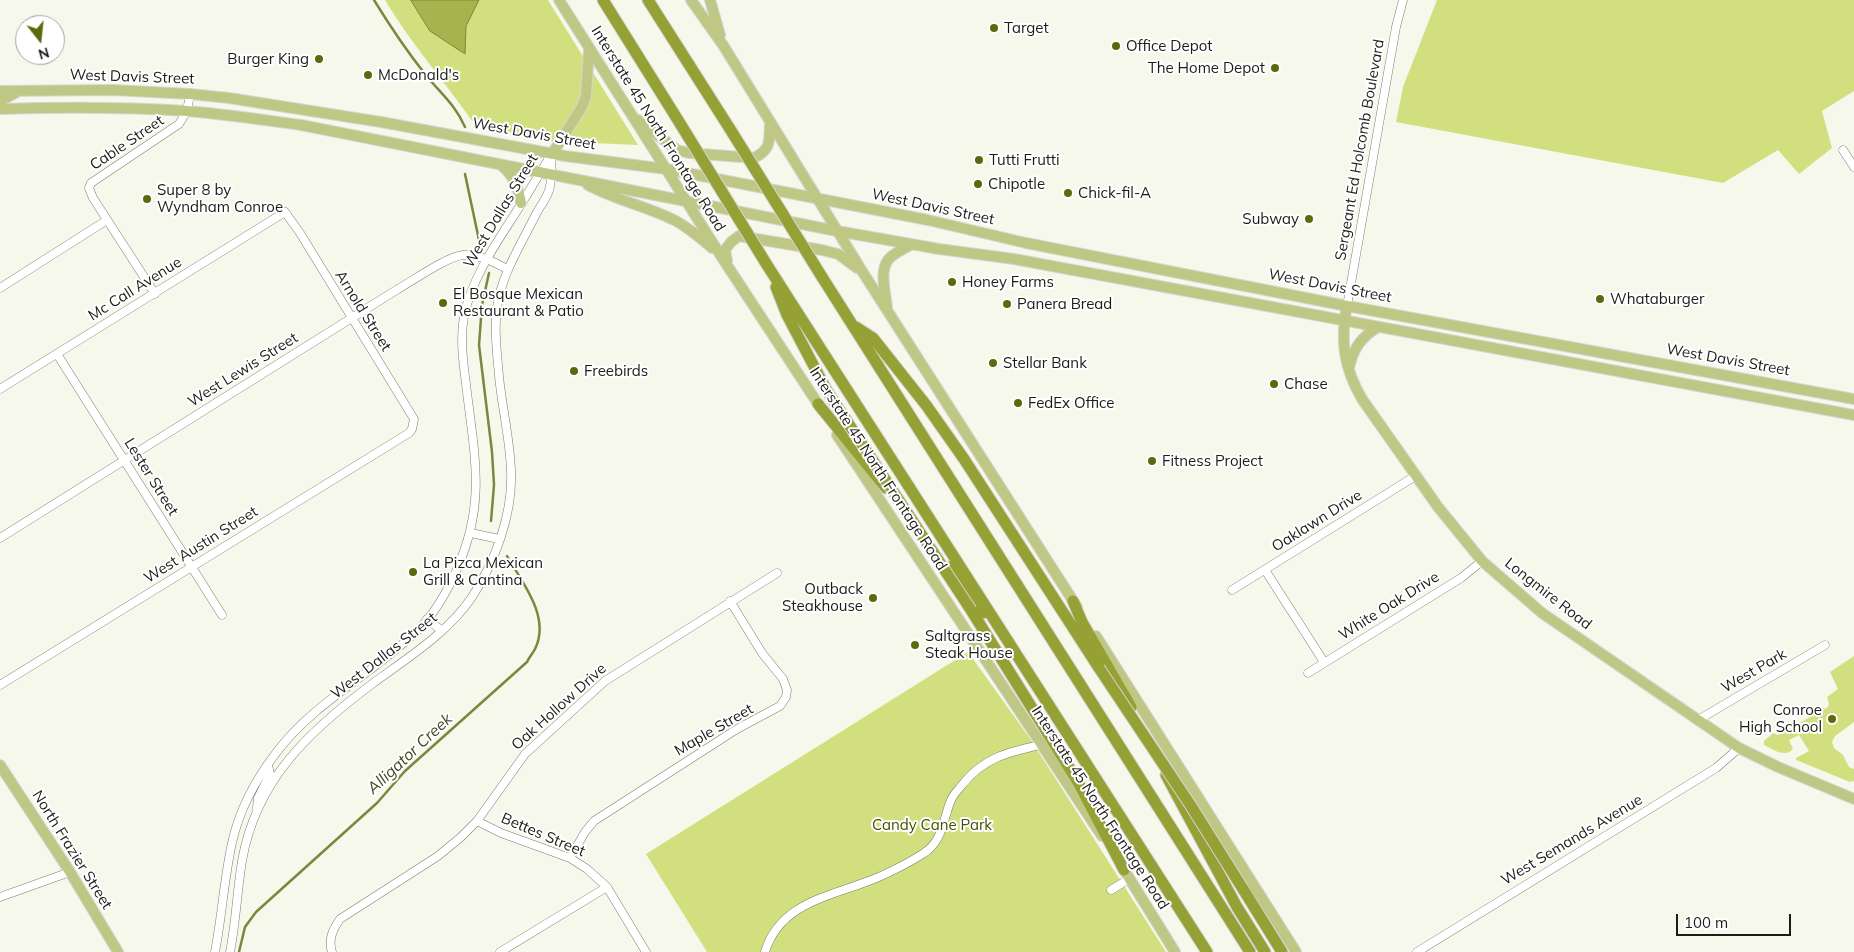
<!DOCTYPE html>
<style>
body{margin:0}
#map{position:relative;width:1854px;height:952px;overflow:hidden;background:#f6f8ec;font-family:Mulish,sans-serif}
canvas{display:block}
.north{position:absolute;left:15px;top:15px;width:50px;height:50px;box-sizing:border-box;background:#fff;border:1px solid #a4a5a3;border-radius:50%;rotate:164deg;font-size:14px;font-weight:700;line-height:20px;text-align:center;color:#1c1d19}
.north::after{content:'';display:block;margin:auto;width:18px;height:22px;background:#5f680a;clip-path:polygon(50% 0,100% 100%,50% 72%,0 100%)}
.scale{position:absolute;left:1676px;top:914px;width:115px;height:22px;box-sizing:border-box;border:2px solid #1c1d19;border-top:0;padding-left:6px;font-size:15px;line-height:18px;white-space:nowrap;color:#1c1d19;-webkit-text-stroke:4px #fff;paint-order:stroke}
</style>
<div id="map">
<canvas width="1854" height="952"></canvas>
<div class="north">N</div>
<div class="scale">100 m</div>
</div>
<script>
const g = document.querySelector('canvas').getContext('2d');
g.lineJoin = 'round';
function paint(path, color) { g.fillStyle = color; g.fill(path, 'evenodd'); }
function strokePath(path, color, width, dash) { g.strokeStyle = color; g.lineWidth = width; g.lineCap = dash ? 'butt' : 'round'; g.setLineDash(dash || []); g.stroke(path); }
function write(font, color, halo, rows, align = 'center') {
  g.font = font + ' Mulish,sans-serif'; g.lineWidth = 4; g.setLineDash([]); g.textBaseline = 'middle'; g.strokeStyle = halo; g.fillStyle = color; for (const [text, x, y, turn = 0] of rows) {
    g.save(); g.translate(x, y); g.rotate((+turn || 0) * Math.PI / 180); g.textAlign = isNaN(turn) ? turn : align; if (halo) g.strokeText(text, 0, 0); g.fillText(text, 0, 0); g.restore();
  }
}
const green = new Path2D(`
 M 385,0 L 548,0 L 638,145 L 548,141 L 475,125 C 446,83 411,44 385,0 Z
 M 1437,0 L 1854,0 L 1854,91 L 1822,111 L 1832,148 L 1799,174 L 1778,150 L 1723,183 L 1396,122 L 1403,87 Z
 M 968,652 L 1031,740 L 1166,952 L 707,952 L 646,854 Z
 M 1854,656 L 1854,722 L 1835,736 L 1832,742 L 1834,748 L 1843,755 L 1849,767 L 1854,769 L 1854,781 L 1850,782 L 1796,760 L 1796,758 L 1809,751 L 1799,735 L 1789,740 L 1793,749 C 1785,758 1774,750 1764,745 L 1764,741 L 1773,733 L 1778,735 L 1828,707 L 1829,704 L 1827,697 L 1838,689 L 1830,672 Z`);
const water = new Path2D(`
 M 411,0 L 479,0 L 466,26 L 465,54 L 430,31 Z`);
const stream = new Path2D(`
 M 374,0 C 390,26 406,50 425,74 C 440,93 455,104 465,127
 M 465,174 L 479,240
 M 489,273 L 482,305 L 479,345 L 492,452 L 494,485 L 491,521
 M 239,952 L 245,927 L 256,912 L 377,803 L 405,771 L 527,662 C 529,657 533,653 535,649 C 551,617 522,582 507,556`);
const minor = new Path2D(`
 M 1843,150 L 1854,167
 M 0,288 L 107,220
 M 155,294 L 93,198 L 89,188 L 91,183 L 179,124 L 187,111 L 190,94
 M 1347,306 L 1396,27 L 1403,0
 M 57,354 L 222,615
 M 0,389 L 285,212 L 300,233 L 414,419 L 412,429 L 409,433 L 0,685
 M 471,533 L 499,539
 M 0,538 L 398,289 C 414,280 446,257 463,255 C 479,254 494,262 507,269
 M 1265,570 L 1324,662
 M 1232,590 L 1417,475
 M 427,619 L 441,630
 M 1308,673 L 1461,578 L 1482,561
 M 1698,720 L 1825,645
 M 257,808 L 258,798 L 270,774 L 268,765
 M 477,821 L 501,833 L 570,858 L 587,869 L 607,887 L 646,952
 M 570,858 L 585,832 L 594,821 L 737,729 L 780,706 L 786,697 L 787,690 L 783,679 L 762,653 L 730,601
 M 1111,890 L 1129,879
 M 0,897 L 70,872
 M 215,952 C 222,916 224,879 232,843 C 239,811 256,779 276,753 C 314,702 373,674 418,630 C 434,614 448,590 457,569 C 487,501 474,454 466,384 C 463,361 460,339 464,316 C 472,279 493,248 513,217 C 526,197 538,176 551,155
 M 230,952 C 236,922 237,891 242,861 C 256,780 309,731 372,684 C 406,659 448,633 472,597 C 495,562 513,514 511,471 C 510,439 502,408 499,376 C 497,353 494,330 497,307 C 502,273 521,245 536,214 C 540,206 549,196 550,186 C 552,176 551,164 552,154
 M 332,952 C 328,939 333,929 340,919 L 438,856 L 461,837 L 477,821 L 525,754 L 605,681 L 777,573
 M 500,952 L 607,887
 M 765,952 C 779,905 826,897 866,882 C 883,876 909,863 924,853 C 943,841 943,819 951,800 C 953,795 958,790 962,785 C 983,758 1008,752 1040,745
 M 1417,952 L 1716,768 L 1739,748`);
const major = new Path2D(`
 M 559,0 L 721,256 L 822,410
 M 691,0 L 723,45 L 862,271 L 1077,607
 M 710,0 L 720,35
 M 0,91 L 113,90 L 190,94 L 229,98 L 381,122 L 565,156 L 666,169 L 928,220 L 1026,243 L 1347,306 L 1854,399
 M 0,100 L 4,99 L 19,91
 M 0,109 C 62,107 125,107 187,111 C 225,114 263,120 301,125 L 837,231 L 939,249 L 1014,259 L 1854,415
 M 638,120 L 677,150 L 689,153 L 754,158 C 772,149 769,140 770,122
 M 552,154 L 582,107 L 586,96 L 589,49
 M 501,165 C 514,176 518,187 521,203
 M 588,185 C 615,200 646,206 674,220 C 688,227 700,238 712,248
 M 727,261 L 725,250 L 731,242 L 739,236 L 822,250 L 838,254 L 857,268
 M 1347,306 C 1340,341 1344,368 1362,399 L 1438,507 L 1482,561 L 1542,613 L 1739,748 L 1778,767 L 1854,799
 M 887,308 C 886,294 879,272 888,260 C 893,253 904,249 912,244
 M 1349,368 C 1353,349 1361,337 1378,327
 M 837,435 L 1102,836
 M 1096,636 L 1296,952
 M 0,765 L 70,872 L 118,952
 M 1121,865 L 1175,952`);
const highway = new Path2D(`
 M 603,0 L 681,125
 M 648,0 L 730,129
 M 767,265 L 1207,952
 M 822,277 L 1250,952
 M 776,287 L 787,315 L 827,391
 M 856,327 L 873,338 L 926,405 L 964,459 L 1099,668
 M 818,404 L 886,488
 M 949,567 L 983,613
 M 1073,601 L 1082,622 L 1131,707
 M 971,610 L 1078,782 L 1124,870
 M 1166,775 L 1237,907 L 1265,952
 M 1243,889 L 1282,952`);
const highwayBridge = new Path2D(`
 M 681,125 L 767,265
 M 730,129 L 822,277
 M 827,391 L 971,610
 M 1099,668 L 1191,806 L 1243,889`);
const markers = [
 [994,28,5,"#5f680a"],
 [1116,46,5,"#5f680a"],
 [319,59,5,"#5f680a"],
 [1275,68,5,"#5f680a"],
 [368,75,5,"#5f680a"],
 [979,160,5,"#5f680a"],
 [978,184,5,"#5f680a"],
 [1068,193,5,"#5f680a"],
 [147,199,5,"#5f680a"],
 [1309,219,5,"#5f680a"],
 [952,282,5,"#5f680a"],
 [1600,299,5,"#5f680a"],
 [443,303,5,"#5f680a"],
 [1007,304,5,"#5f680a"],
 [993,363,5,"#5f680a"],
 [574,371,5,"#5f680a"],
 [1274,384,5,"#5f680a"],
 [1018,403,5,"#5f680a"],
 [1152,461,5,"#5f680a"],
 [413,572,5,"#5f680a"],
 [873,598,5,"#5f680a"],
 [915,645,5,"#5f680a"],
 [1832,719,5,"#5f680a"]
];
const poiNames = [
 ["Target",1004,28],
 ["Office Depot",1126,46],
 ["Burger King",309,59,"right"],
 ["The Home Depot",1265,68,"right"],
 ["McDonald's",378,75],
 ["Tutti Frutti",989,160],
 ["Chipotle",988,184],
 ["Super 8 by",157,190],
 ["Wyndham Conroe",157,207],
 ["Chick-fil-A",1078,193],
 ["Subway",1299,219,"right"],
 ["Honey Farms",962,282],
 ["El Bosque Mexican",453,294],
 ["Restaurant & Patio",453,311],
 ["Whataburger",1610,299],
 ["Panera Bread",1017,304],
 ["Stellar Bank",1003,363],
 ["Freebirds",584,371],
 ["Chase",1284,384],
 ["FedEx Office",1028,403],
 ["Fitness Project",1162,461],
 ["La Pizca Mexican",423,563],
 ["Grill & Cantina",423,580],
 ["Outback",863,589,"right"],
 ["Steakhouse",863,606,"right"],
 ["Saltgrass",925,636],
 ["Steak House",925,653],
 ["Conroe",1822,710,"right"],
 ["High School",1822,727,"right"]
];
const streetNames = [
 ["West Davis Street",132,77,2],
 ["Interstate 45 North Frontage Road",658,129,58],
 ["West Davis Street",534,134,10],
 ["Cable Street",127,143,-34],
 ["Sergeant Ed Holcomb Boulevard",1360,150,-80],
 ["West Davis Street",933,207,12],
 ["West Dallas Street",501,211,-59],
 ["West Davis Street",1330,286,11],
 ["Mc Call Avenue",135,289,-32],
 ["Arnold Street",363,311,58],
 ["West Davis Street",1728,360,10],
 ["West Lewis Street",243,370,-32],
 ["Interstate 45 North Frontage Road",878,469,57],
 ["Lester Street",151,477,58],
 ["Oaklawn Drive",1317,521,-32],
 ["West Austin Street",201,545,-32],
 ["Longmire Road",1548,594,38],
 ["White Oak Drive",1389,606,-32],
 ["West Dallas Street",384,656,-38],
 ["West Park",1754,671,-30],
 ["Oak Hollow Drive",559,707,-42],
 ["Maple Street",714,730,-30],
 ["Interstate 45 North Frontage Road",1100,808,57],
 ["Bettes Street",543,835,23],
 ["West Semands Avenue",1572,840,-31],
 ["North Frazier Street",72,850,58]
];
const parkNames = [
 ["Candy Cane Park",932,825]
];
const waterNames = [
 ["Alligator Creek",410,754,-43]
];
paint(green, '#d2df7e');
paint(water, '#a7b34d');
strokePath(water, '#7d863d', 1);
strokePath(stream, '#7d863d', 2.5);
strokePath(minor, '#7b7d72', 9);
strokePath(major, '#d6d6d6', 12);
strokePath(highway, '#d6d6d6', 13);
strokePath(minor, '#fff', 8);
strokePath(major, '#bfc785', 10);
strokePath(highway, '#95a134', 11);
strokePath(highwayBridge, '#d6d6d6', 13, []);
strokePath(highwayBridge, '#95a134', 11);
for (const [x, y, r, color] of markers) { const dot = new Path2D(); dot.arc(x, y, r, 0, 2 * Math.PI); g.fillStyle = color; g.fill(dot); strokePath(dot, '#fff', 2); }
write('15px', '#1c1d19', '#fff', poiNames, 'left');
write('15px', '#1c1d19', '#fff', streetNames);
write('15px', '#484f00', '#fff', parkNames);
write('italic 16px', '#42471d', '#fff', waterNames);
</script>
